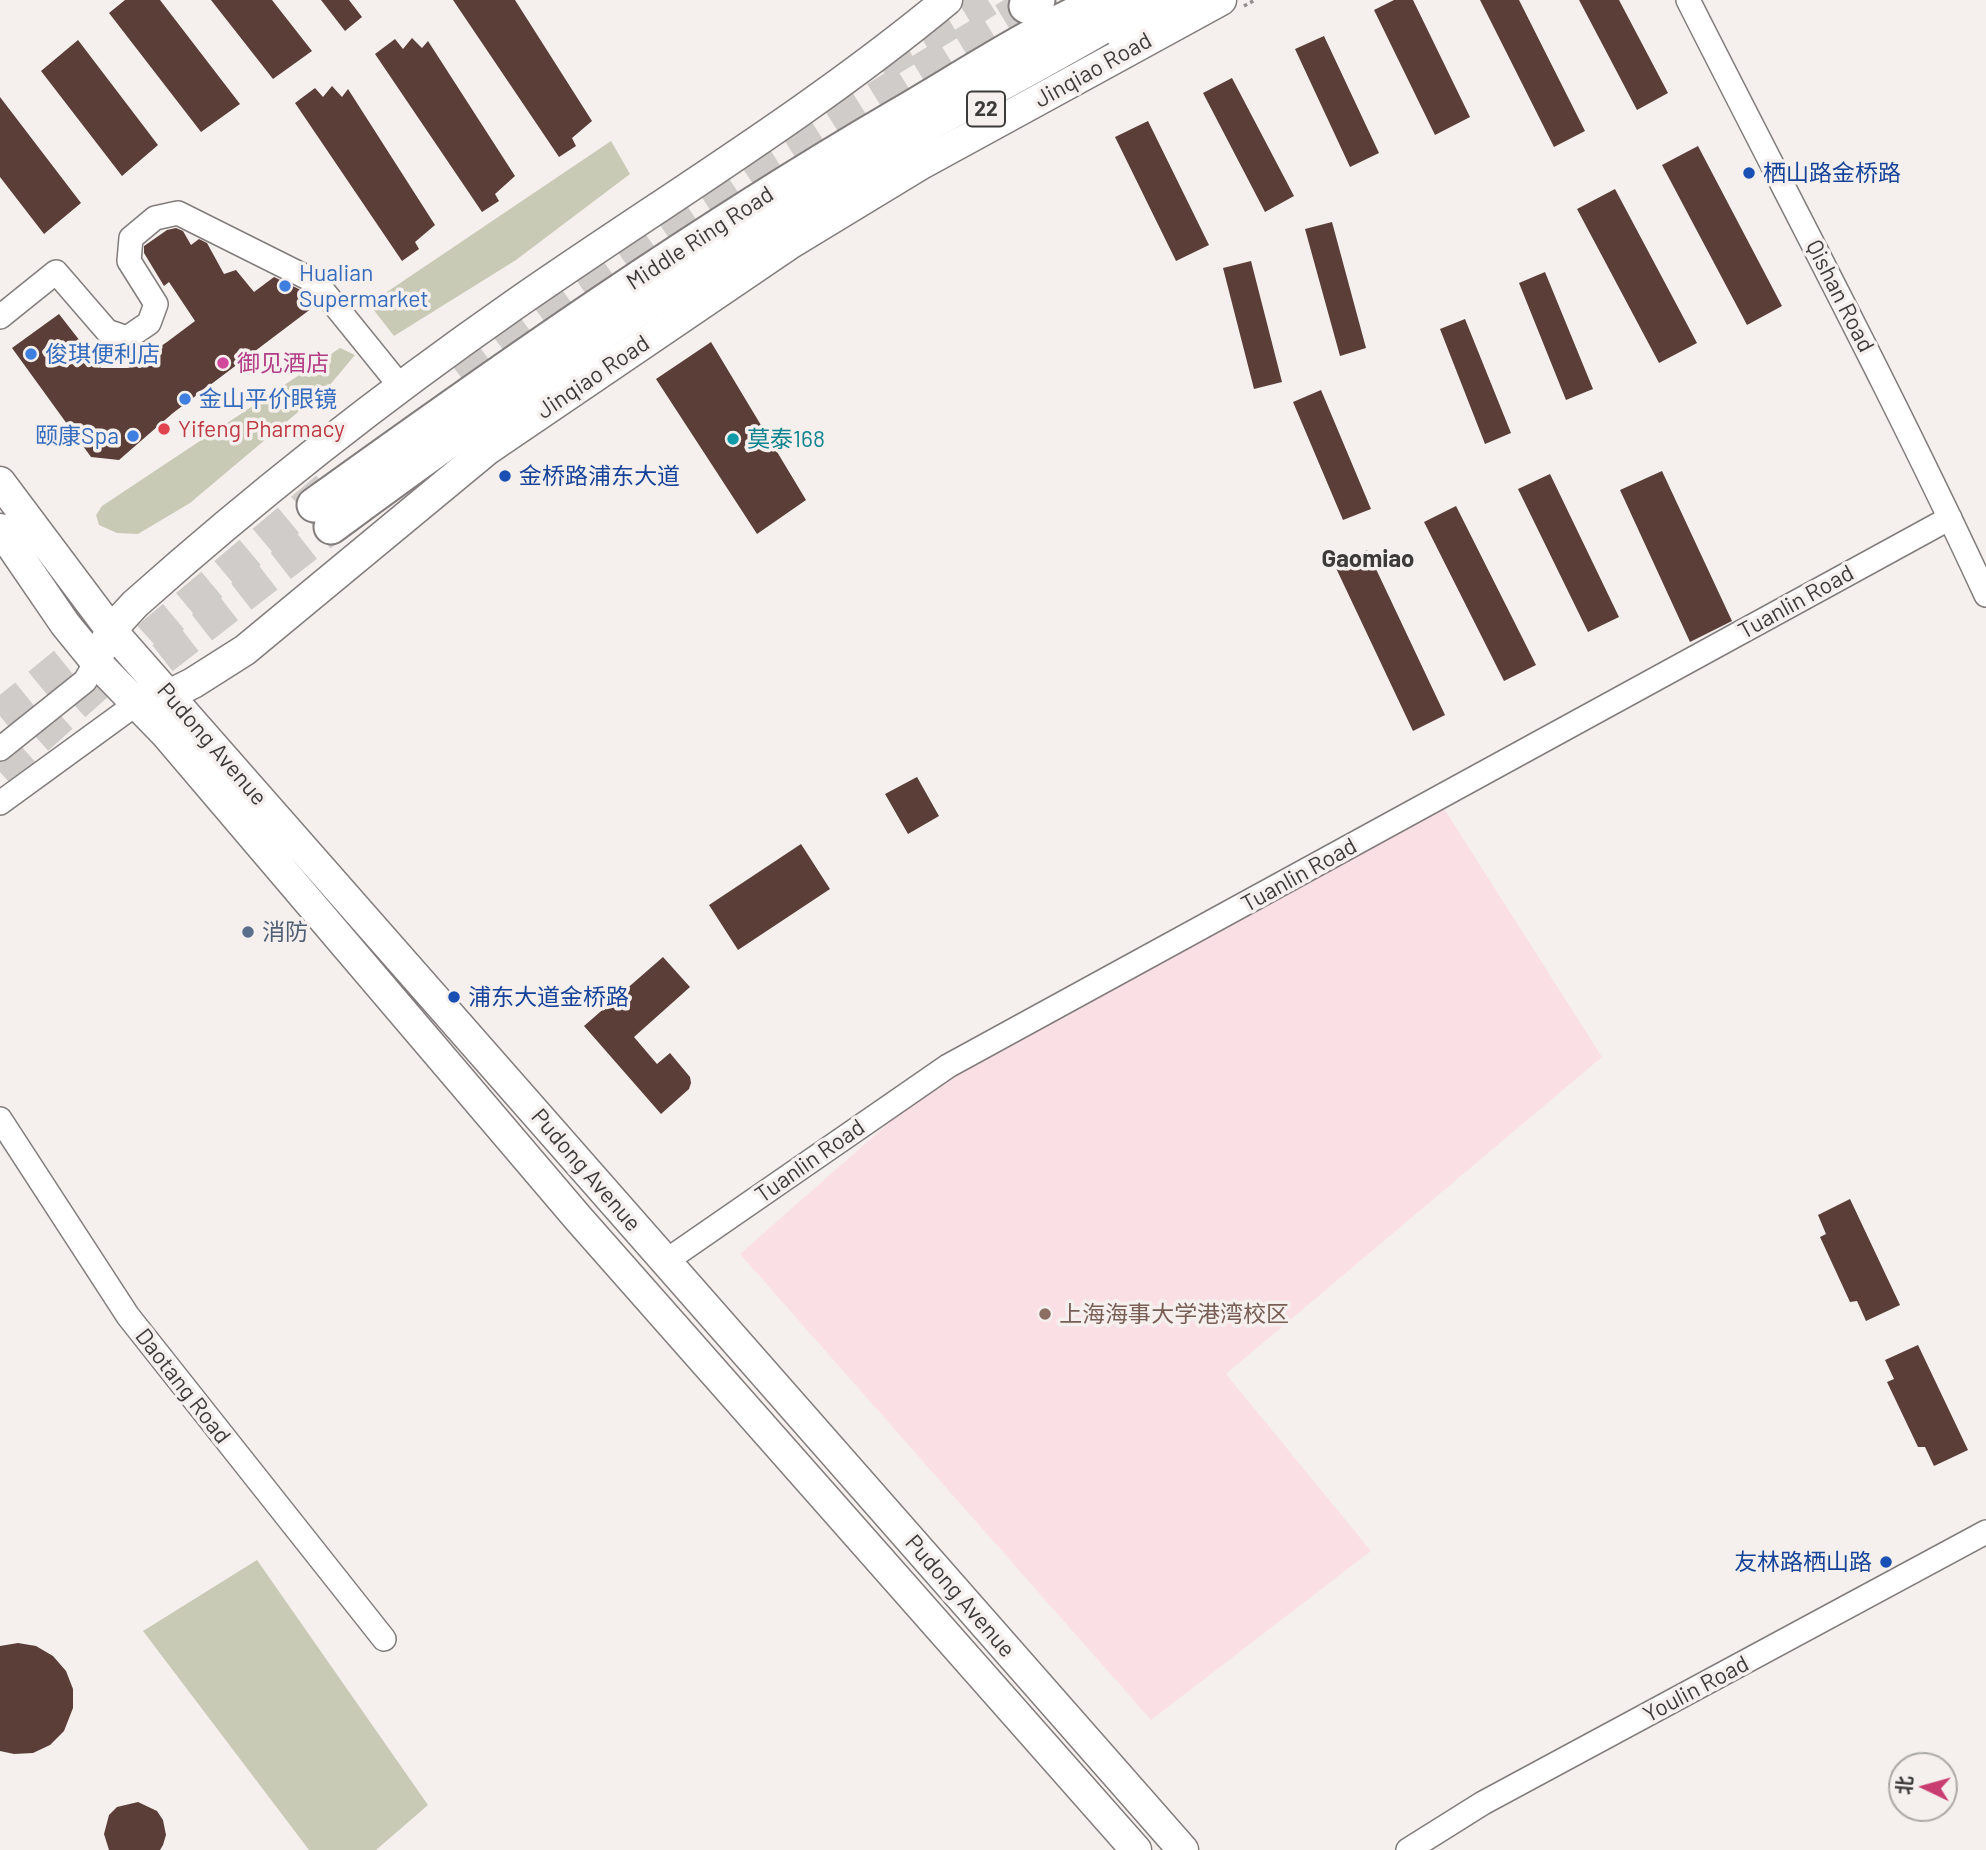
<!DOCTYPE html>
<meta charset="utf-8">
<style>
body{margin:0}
#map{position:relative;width:1986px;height:1850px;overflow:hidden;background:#f5f0ee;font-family:Barlow,"Noto Sans SC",sans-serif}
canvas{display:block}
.north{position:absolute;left:1888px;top:1752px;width:70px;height:70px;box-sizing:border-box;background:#f5f0ee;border:2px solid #aba8a6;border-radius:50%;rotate:275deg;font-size:19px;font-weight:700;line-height:28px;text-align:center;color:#3d3b3a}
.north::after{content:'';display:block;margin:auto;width:24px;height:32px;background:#c93e71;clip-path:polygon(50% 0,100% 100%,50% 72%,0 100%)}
</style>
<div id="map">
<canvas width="1986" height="1850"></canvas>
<div class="north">北</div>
</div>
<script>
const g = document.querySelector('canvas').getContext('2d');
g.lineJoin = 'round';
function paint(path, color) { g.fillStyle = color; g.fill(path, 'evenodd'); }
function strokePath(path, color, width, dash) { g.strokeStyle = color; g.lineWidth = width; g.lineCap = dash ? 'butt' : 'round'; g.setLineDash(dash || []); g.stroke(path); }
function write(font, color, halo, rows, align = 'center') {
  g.font = font + ' Barlow,"Noto Sans SC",sans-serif'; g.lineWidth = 7; g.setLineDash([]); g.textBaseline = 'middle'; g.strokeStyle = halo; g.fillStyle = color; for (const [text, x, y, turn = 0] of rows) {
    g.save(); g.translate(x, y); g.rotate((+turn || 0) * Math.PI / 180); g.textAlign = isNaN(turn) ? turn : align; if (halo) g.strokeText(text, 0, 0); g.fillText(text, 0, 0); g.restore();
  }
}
const education = new Path2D(`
 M 1443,807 L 1602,1057 L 1226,1374 L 1371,1551 L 1151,1720 L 740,1254 L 925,1091 Z`);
const green = new Path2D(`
 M 611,141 L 630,174 L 516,260 L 394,336 L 369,304 Z
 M 340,348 L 355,355 L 329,386 L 190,503 L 138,534 L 117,533 L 99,525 L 96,515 L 102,506 Z
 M 257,1560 L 428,1805 L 376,1850 L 309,1850 L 143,1631 Z`);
const building = new Path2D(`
 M 125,0 L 160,0 L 240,104 L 201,132 L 109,13 Z
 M 211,0 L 272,0 L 312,51 L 273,79 Z
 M 321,0 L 349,0 L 362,17 L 345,31 Z
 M 453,0 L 515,0 L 592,121 L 572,138 L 576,146 L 559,157 Z
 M 1394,0 L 1413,0 L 1470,117 L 1435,135 L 1374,10 Z
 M 1480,0 L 1519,0 L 1585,131 L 1554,147 Z
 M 1579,0 L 1619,0 L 1668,93 L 1637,110 Z
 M 1324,36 L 1379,153 L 1350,167 L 1295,49 Z
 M 412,38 L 422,48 L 428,41 L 515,176 L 495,194 L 499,201 L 482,212 L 375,54 L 395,39 L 403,49 Z
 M 78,40 L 158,145 L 122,176 L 41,71 Z
 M 1232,78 L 1294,196 L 1265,212 L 1203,93 Z
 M 332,86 L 342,97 L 348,89 L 435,225 L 415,242 L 419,249 L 402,261 L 295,103 L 315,88 L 323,97 Z
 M 0,97 L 81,203 L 44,234 L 0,177 Z
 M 1148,121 L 1209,245 L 1176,261 L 1115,137 Z
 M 1698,146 L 1782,306 L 1747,325 L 1662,165 Z
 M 1615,189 L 1697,343 L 1659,363 L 1577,209 Z
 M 1332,222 L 1366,348 L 1340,356 L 1305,229 Z
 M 176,228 L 183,231 L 191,245 L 199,239 L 207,243 L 224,274 L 236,270 L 254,292 L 274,277 L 307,293 L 316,305 L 173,413 L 119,460 L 91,457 L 12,348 L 59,314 L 101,368 L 128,368 L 167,342 L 195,321 L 169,282 L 164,286 L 144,253 L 144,246 L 167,230 Z
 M 1251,261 L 1282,382 L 1254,389 L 1223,268 Z
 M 1545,272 L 1593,389 L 1566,400 L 1519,283 Z
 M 1465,319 L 1511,433 L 1485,444 L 1440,329 Z
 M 711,342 L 806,500 L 757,534 L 656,379 Z
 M 1321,390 L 1371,509 L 1343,520 L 1293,402 Z
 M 1662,471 L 1732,621 L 1690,642 L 1620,490 Z
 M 1550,474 L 1619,617 L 1588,632 L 1518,489 Z
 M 1456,506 L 1536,665 L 1504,681 L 1424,522 Z
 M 1367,550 L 1445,715 L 1413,731 L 1335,566 Z
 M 917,777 L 939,816 L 908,834 L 885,794 Z
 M 801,844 L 830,889 L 738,950 L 709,905 Z
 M 663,957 L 690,987 L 634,1037 L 657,1064 L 670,1053 L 690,1077 L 691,1083 L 689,1089 L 661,1114 L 584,1026 Z
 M 1850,1199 L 1900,1305 L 1866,1321 L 1857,1301 L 1850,1302 L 1820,1237 L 1826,1234 L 1818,1215 Z
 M 1918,1345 L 1968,1450 L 1934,1466 L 1925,1447 L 1918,1447 L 1887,1382 L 1894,1379 L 1885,1360 Z
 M 18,1643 L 36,1646 L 53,1656 L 66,1671 L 73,1689 L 73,1708 L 64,1731 L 50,1745 L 33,1753 L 14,1754 L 0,1751 L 0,1646 Z
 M 138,1802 L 157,1811 L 163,1820 L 166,1835 L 163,1845 L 160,1850 L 109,1850 L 104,1834 L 109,1815 L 117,1807 Z`);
const highwayTunnel = new Path2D(`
 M 880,66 L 988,0
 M 464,381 C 641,243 834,122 1026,6
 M 123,689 L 331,527
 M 0,716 L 107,629
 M 0,772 L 154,633 L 333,483`);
const path = new Path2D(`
 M 1244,6 L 1255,0`);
const minor = new Path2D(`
 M 1688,0 C 1788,198 1893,394 1986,595
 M 0,317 L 56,272 L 107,331 L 127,338 L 149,323 L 156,304 L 129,261 L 131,238 L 155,218 L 178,213 L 316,282 L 401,387
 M 0,749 L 85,681 L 96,662
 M 0,803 L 136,704
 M 0,1119 L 128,1316 L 384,1639
 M 666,1261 L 948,1066 L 1950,518
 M 1408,1850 L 1483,1803 L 1986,1532`);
const major = new Path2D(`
 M 0,482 L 111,630 L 1183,1850
 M 0,529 L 65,624 L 96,662 L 166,734 L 578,1218 L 1136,1850
 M 103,647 L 111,630 L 135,604 C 255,497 382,397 514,305 C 659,204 811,113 947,0
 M 150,700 L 169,695 L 193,683 L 245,650 L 488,449 L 788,245 L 923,163 L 1221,0`);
const highway = new Path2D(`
 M 1026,6 L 1038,0
 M 1124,37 L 1195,0
 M 314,505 C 504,368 695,234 897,116 C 964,77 1033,31 1105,0
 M 331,527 C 510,395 692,268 882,152 C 969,99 1061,54 1148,0`);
const markers = [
 [1749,173,7,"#1a4fb4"],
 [285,286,7,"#3f7fe0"],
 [31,354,7,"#3f7fe0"],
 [223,363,7,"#d1479c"],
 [185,399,7,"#3f7fe0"],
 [164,429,7,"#e0444e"],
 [133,436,7,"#3f7fe0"],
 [733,439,7,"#0f9aa8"],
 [505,476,7,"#1a4fb4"],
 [248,932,7,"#5c6f8a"],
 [454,997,7,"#1a4fb4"],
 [1045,1314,7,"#8d6e63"],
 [1886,1562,7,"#1a4fb4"]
];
const shields = [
 [986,109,38]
];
const shieldNames = [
 ["22",986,109]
];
const streetNames = [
 ["Jinqiao Road",1093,70,-29],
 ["Middle Ring Road",700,238,-33],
 ["Qishan Road",1840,296,63],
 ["Jinqiao Road",593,377,-34],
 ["Tuanlin Road",1796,602,-29],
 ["Pudong Avenue",212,744,49],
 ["Tuanlin Road",1299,875,-29],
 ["Tuanlin Road",810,1161,-35],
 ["Pudong Avenue",586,1170,49],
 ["Daotang Road",183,1386,52],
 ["Pudong Avenue",960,1596,49],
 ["Youlin Road",1696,1689,-28]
];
const transitNames = [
 ["栖山路金桥路",1763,173],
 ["金桥路浦东大道",519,476],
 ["浦东大道金桥路",468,997],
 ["友林路栖山路",1872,1562,"right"]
];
const shopNames = [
 ["Hualian",299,273],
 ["Supermarket",299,299],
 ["俊琪便利店",45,354],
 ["金山平价眼镜",199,399],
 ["颐康Spa",119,436,"right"]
];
const hotelNames = [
 ["御见酒店",237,363]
];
const healthNames = [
 ["Yifeng Pharmacy",178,429]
];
const cultureNames = [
 ["莫泰168",747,439]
];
const serviceNames = [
 ["消防",262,932]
];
const educationNames = [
 ["上海海事大学港湾校区",1059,1314]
];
const neighbourhoodNames = [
 ["Gaomiao",1368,559]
];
paint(education, '#fadfe5');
paint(green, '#c8cab5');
paint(building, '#5b3e38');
strokePath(highwayTunnel, '#d0ccca', 33, [33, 17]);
strokePath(minor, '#827d7c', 26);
strokePath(major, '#827d7c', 33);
strokePath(highway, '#827d7c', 37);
strokePath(path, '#938f8e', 3.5, [3.5, 3.5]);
strokePath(minor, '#fff', 23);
strokePath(major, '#fff', 30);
strokePath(highway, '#fff', 33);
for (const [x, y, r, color] of markers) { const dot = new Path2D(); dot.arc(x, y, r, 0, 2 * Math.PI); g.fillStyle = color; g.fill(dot); strokePath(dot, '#f5f0ee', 2.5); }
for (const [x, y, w] of shields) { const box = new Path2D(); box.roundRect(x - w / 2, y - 17.5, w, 35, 5); g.fillStyle = '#f5f0ee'; g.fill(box); strokePath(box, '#3d3b3a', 2); }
write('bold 21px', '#3d3b3a', null, shieldNames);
write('23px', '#3d3b3a', '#f5f0ee', streetNames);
write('23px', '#164399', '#f5f0ee', transitNames, 'left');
write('23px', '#366cbe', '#f5f0ee', shopNames, 'left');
write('23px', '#b23c85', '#f5f0ee', hotelNames, 'left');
write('23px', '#be3a42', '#f5f0ee', healthNames, 'left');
write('23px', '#0d838f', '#f5f0ee', cultureNames, 'left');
write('23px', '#4e5e75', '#f5f0ee', serviceNames, 'left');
write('23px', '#785e54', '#f5f0ee', educationNames, 'left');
write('bold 24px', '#3d3b3a', '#f5f0ee', neighbourhoodNames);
</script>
